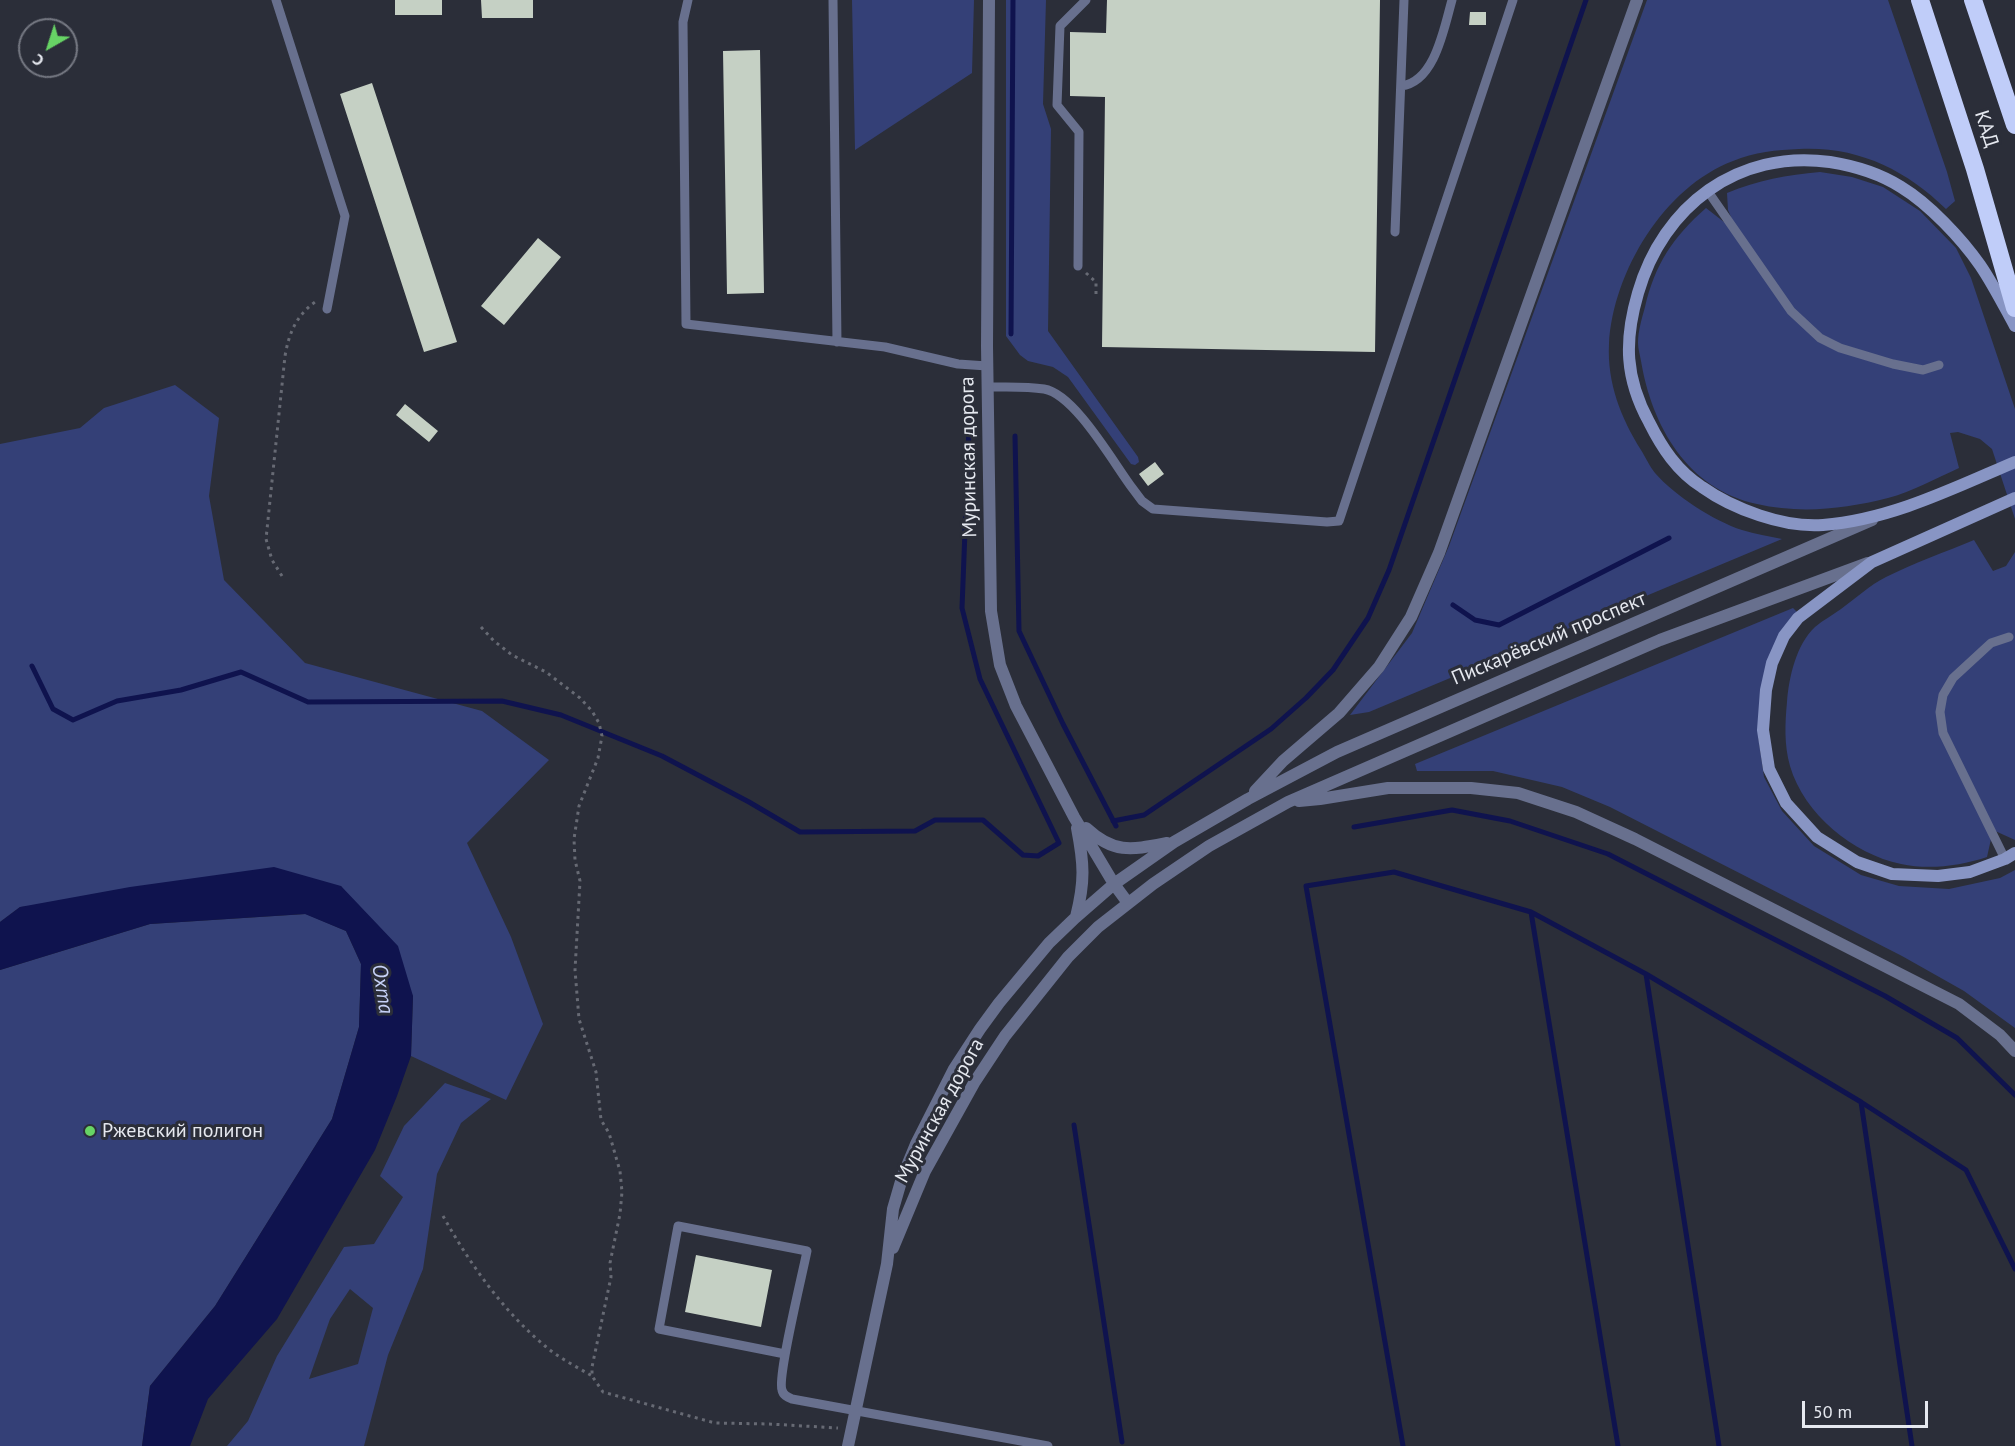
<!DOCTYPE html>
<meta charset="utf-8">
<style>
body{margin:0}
#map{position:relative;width:2015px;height:1446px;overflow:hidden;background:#2b2e39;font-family:"PT Sans",sans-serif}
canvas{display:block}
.north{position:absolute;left:18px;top:18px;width:60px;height:60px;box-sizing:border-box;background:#2b2e39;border:2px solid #757882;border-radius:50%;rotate:219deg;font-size:16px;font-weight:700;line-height:24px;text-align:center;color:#e5e8ef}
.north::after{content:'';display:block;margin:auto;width:21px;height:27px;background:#67d465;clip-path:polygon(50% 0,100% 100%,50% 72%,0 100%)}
.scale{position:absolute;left:1802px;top:1401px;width:126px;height:27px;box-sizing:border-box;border:3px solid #e5e8ef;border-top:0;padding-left:8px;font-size:18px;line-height:21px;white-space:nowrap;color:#e5e8ef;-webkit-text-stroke:4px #2b2e39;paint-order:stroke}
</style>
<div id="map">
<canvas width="2015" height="1446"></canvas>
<div class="north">С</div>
<div class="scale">50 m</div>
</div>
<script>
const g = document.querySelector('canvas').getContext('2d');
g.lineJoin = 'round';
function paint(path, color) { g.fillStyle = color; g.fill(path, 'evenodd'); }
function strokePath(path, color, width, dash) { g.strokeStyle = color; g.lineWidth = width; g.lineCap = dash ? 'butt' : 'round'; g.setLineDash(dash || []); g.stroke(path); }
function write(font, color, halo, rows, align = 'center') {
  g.font = font + ' "PT Sans",sans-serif'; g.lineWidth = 6; g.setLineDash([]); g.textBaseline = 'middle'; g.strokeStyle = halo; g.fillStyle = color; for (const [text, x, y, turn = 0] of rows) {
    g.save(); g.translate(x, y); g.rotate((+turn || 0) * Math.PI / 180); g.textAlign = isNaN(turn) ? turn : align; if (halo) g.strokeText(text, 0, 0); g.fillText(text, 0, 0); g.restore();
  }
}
const green = new Path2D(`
 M 852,0 L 974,0 L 972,73 L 855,150 Z
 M 1006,0 L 1046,0 L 1043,104 L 1051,129 L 1048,331 L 1138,457 L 1139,462 L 1135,465 L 1131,464 L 1068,377 L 1053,367 L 1028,361 L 1020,355 L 1006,336 Z
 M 1647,0 L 1888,0 L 1947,172 L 1955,201 L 1946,209 C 1905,169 1857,146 1799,149 C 1777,150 1754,152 1733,161 C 1664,187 1613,272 1609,344 C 1607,383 1621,418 1641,450 C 1646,458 1650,467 1655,473 C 1675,496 1714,521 1742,530 C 1755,534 1769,536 1782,539 L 1369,712 L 1350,715 L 1412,633 L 1449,546 Z
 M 1820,172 L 1852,177 L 1883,187 L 1920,211 L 1956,248 L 1971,278 L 2015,409 L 2015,519 L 1992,449 L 1980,439 L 1958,432 L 1950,433 L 1959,468 C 1937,478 1911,492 1888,498 C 1845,509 1800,514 1757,504 C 1687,489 1652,426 1641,361 C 1640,355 1638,349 1638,343 C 1638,331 1642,318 1645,307 C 1655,264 1673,237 1706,208 L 1724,222 L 1731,217 L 1728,210 L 1727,193 C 1758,180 1787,175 1820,172 Z
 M 175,385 L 219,418 L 209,496 L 224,580 L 305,663 L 482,711 L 549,760 L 467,843 L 511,937 L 543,1024 L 506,1100 L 411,1056 L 413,996 L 341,886 L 20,907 L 0,922 L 0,444 L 80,428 L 104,408 Z
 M 1974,540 L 1993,571 L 2006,566 L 2015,552 L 2015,840 L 1993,830 L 1987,857 C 1960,866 1929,870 1901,864 C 1853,854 1804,814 1790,766 C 1784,745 1785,723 1787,702 C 1789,677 1796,645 1815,627 C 1823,620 1833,615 1841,609 C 1856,598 1870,585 1886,577 C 1914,563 1945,552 1974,540 Z
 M 1793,608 L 1797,612 L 1783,632 L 1758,735 L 1764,777 L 1782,811 L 1814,846 L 1861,875 L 1899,886 L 1949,889 L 2000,878 L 2015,870 L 2015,1028 L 1964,991 L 1902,956 L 1610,807 L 1562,787 L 1493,771 L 1417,771 L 1415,764 Z
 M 306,914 L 346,931 L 361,964 L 359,1027 L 332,1119 L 215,1306 L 150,1386 L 142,1446 L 0,1446 L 0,970 L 150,924 Z
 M 445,1083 L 491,1099 L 461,1123 L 437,1174 L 423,1269 L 388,1355 L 364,1446 L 227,1446 L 248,1421 L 277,1356 L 344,1247 L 374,1244 L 403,1197 L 380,1176 L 404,1126 ZM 350,1289 L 373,1308 L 358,1364 L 309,1379 L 330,1319 Z`);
const water = new Path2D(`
 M 274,867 L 341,886 L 398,946 L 413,996 L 411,1056 L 397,1096 L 375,1150 L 277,1319 L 208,1399 L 190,1446 L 142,1446 L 150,1386 L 215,1306 L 332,1119 L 359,1027 L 361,964 L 346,931 L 305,914 L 150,924 L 0,970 L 0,922 L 20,907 L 130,887 Z`);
const stream = new Path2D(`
 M 1011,334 L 1013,0
 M 1015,436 L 1019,631 L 1063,724 L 1116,826
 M 1453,605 L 1475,620 L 1499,625 L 1669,538
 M 32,666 L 53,709 L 73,720 L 117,701 L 181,690 L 241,672 L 308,702 L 502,701 L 561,715 L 662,756 L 749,802 L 800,832 L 915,831 L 935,820 L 983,820 L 1023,855 L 1038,856 L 1059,843 L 980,679 L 962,608 L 970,402
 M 1113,821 L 1144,815 L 1271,729 L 1306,698 L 1333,670 L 1368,618 L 1389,570 L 1586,0
 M 1354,827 L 1452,810 L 1510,821 L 1608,854 L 1885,996 L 1957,1038 L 2015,1095
 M 1531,912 L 1618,1446
 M 1646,974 L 1719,1446
 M 1861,1102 L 1912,1446
 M 1074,1125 L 1122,1442
 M 1403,1446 L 1306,886 L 1394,872 L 1531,912 L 1646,974 L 1861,1102 L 1966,1170 L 2015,1269`);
const building = new Path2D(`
 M 395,0 L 442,0 L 442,15 L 395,15 Z
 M 481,0 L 533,0 L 533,18 L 482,18 Z
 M 1107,0 L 1380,0 L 1375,352 L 1102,347 L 1105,97 L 1070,96 L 1070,32 L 1106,33 Z
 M 1470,12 L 1486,12 L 1486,25 L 1469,25 Z
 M 760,50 L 764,293 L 727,294 L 723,51 Z
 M 372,83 L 457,342 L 424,352 L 340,94 Z
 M 538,238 L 561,257 L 504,325 L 481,306 Z
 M 405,404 L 438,431 L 429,442 L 396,415 Z
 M 1155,462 L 1164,474 L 1148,486 L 1139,474 Z
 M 696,1255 L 772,1270 L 761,1327 L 685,1312 Z`);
const path = new Path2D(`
 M 1086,273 L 1096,282 L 1096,294
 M 282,576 L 272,560 L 266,539 L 285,356 C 289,333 296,316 315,302
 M 481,627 L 494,641 L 512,655 L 546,672 L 580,698 L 592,711 L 599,723 L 602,736 L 598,758 L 579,806 L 574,839 L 575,860 L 580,881 L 575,970 L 579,1019 L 596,1072 L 601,1120 L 609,1133 L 620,1171 L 622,1192 L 620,1214 L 610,1263 L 611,1277 L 592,1367 L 592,1376 L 603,1392 L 715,1423 L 769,1424 L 838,1428
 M 443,1216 C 470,1264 503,1311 545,1346 C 559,1358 577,1367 592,1376`);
const service = new Path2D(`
 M 276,0 L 345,216 L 327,309
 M 688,0 L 683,22 L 686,324 L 885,347 L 958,364 L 987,366
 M 833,0 L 837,342
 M 1401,86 C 1435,82 1444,28 1452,0
 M 1707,190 L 1791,311 L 1820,338 L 1840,348 L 1893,364 L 1923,370 L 1939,365
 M 1395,232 L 1404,0
 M 1078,266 L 1079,132 L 1057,105 L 1060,26 L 1086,0
 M 988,387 C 1006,387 1026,386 1044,389 C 1075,394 1114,464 1133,489 L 1142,501 L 1153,509 L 1327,522 L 1339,521 L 1513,0
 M 2005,859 L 1943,733 L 1940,712 L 1943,695 L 1953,678 L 1991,643 L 2009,637
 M 785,1354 L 659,1329 L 678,1226 L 807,1251 C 803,1272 777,1377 782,1390 C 783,1395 787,1397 792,1399 L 1048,1446`);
const tertiary = new Path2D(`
 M 989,0 L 987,346 L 991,611 L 1000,665 L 1016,706 L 1074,817 L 1114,884 L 1128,903
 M 1255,791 L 1283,761 L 1339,713 L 1379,667 L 1411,617 L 1439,553 L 1637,0
 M 1299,801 L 1320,799 L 1388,788 L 1471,788 L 1518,793 L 1576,812 L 1635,839 L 1959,1004 L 2000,1035 L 2015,1051
 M 1086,828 C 1114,854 1131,850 1167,843
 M 1076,917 C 1085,881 1084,864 1077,828
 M 893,1248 L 925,1171 L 974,1083 L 1005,1036 L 1068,957 L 1098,927 L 1153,884 L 1209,846 L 1288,802 L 1660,640 L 1868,563
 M 848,1446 L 887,1264 L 893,1209 L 902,1178 L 916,1144 L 954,1069 L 980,1029 L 999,1003 L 1049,943 L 1075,918 L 1114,884 L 1174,842 L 1248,799 L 1337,752 L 1872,520`);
const secondary = new Path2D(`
 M 2015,326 C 2004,306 1993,284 1980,265 C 1961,238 1929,204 1901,187 C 1879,173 1855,166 1830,162 C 1738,149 1663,206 1638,293 C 1624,341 1625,378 1649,422 C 1662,448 1677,471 1702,487 C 1733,509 1784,528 1823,525 C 1890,520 1954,488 2015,462
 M 2015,498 L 1872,562 L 1798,618 L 1784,636 L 1772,663 L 1766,690 L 1763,730 L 1769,769 L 1786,803 L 1817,837 L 1857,862 L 1892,874 L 1938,876 L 1970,872 L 2005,859 L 2015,853`);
const motorway = new Path2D(`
 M 1920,0 L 1975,169 L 2015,308
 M 1973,0 L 2015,125`);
const markers = [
 [90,1131,6,"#67d465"]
];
const streetNames = [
 ["КАД",1986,129,72],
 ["Муринская дорога",969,457,-91],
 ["Пискарёвский проспект",1549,639,-23],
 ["Муринская дорога",940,1111,-61]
];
const poiNames = [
 ["Ржевский полигон",102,1131]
];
const waterNames = [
 ["Охта",382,989,81]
];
paint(green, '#344077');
paint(water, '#0f134e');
strokePath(stream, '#0f134e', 5);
paint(building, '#c5d0c4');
strokePath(path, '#676a74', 3, [3, 4.5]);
strokePath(service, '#68708e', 9);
strokePath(tertiary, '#68708e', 12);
strokePath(secondary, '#8895c4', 12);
strokePath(motorway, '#c0cdf9', 18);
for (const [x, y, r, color] of markers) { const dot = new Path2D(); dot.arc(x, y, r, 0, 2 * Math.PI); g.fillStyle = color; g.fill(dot); strokePath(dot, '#2b2e39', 2); }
write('20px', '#e5e8ef', '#2b2e39', streetNames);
write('20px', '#e5e8ef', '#2b2e39', poiNames, 'left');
write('italic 21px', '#c6d1f7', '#2b2e39', waterNames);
</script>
